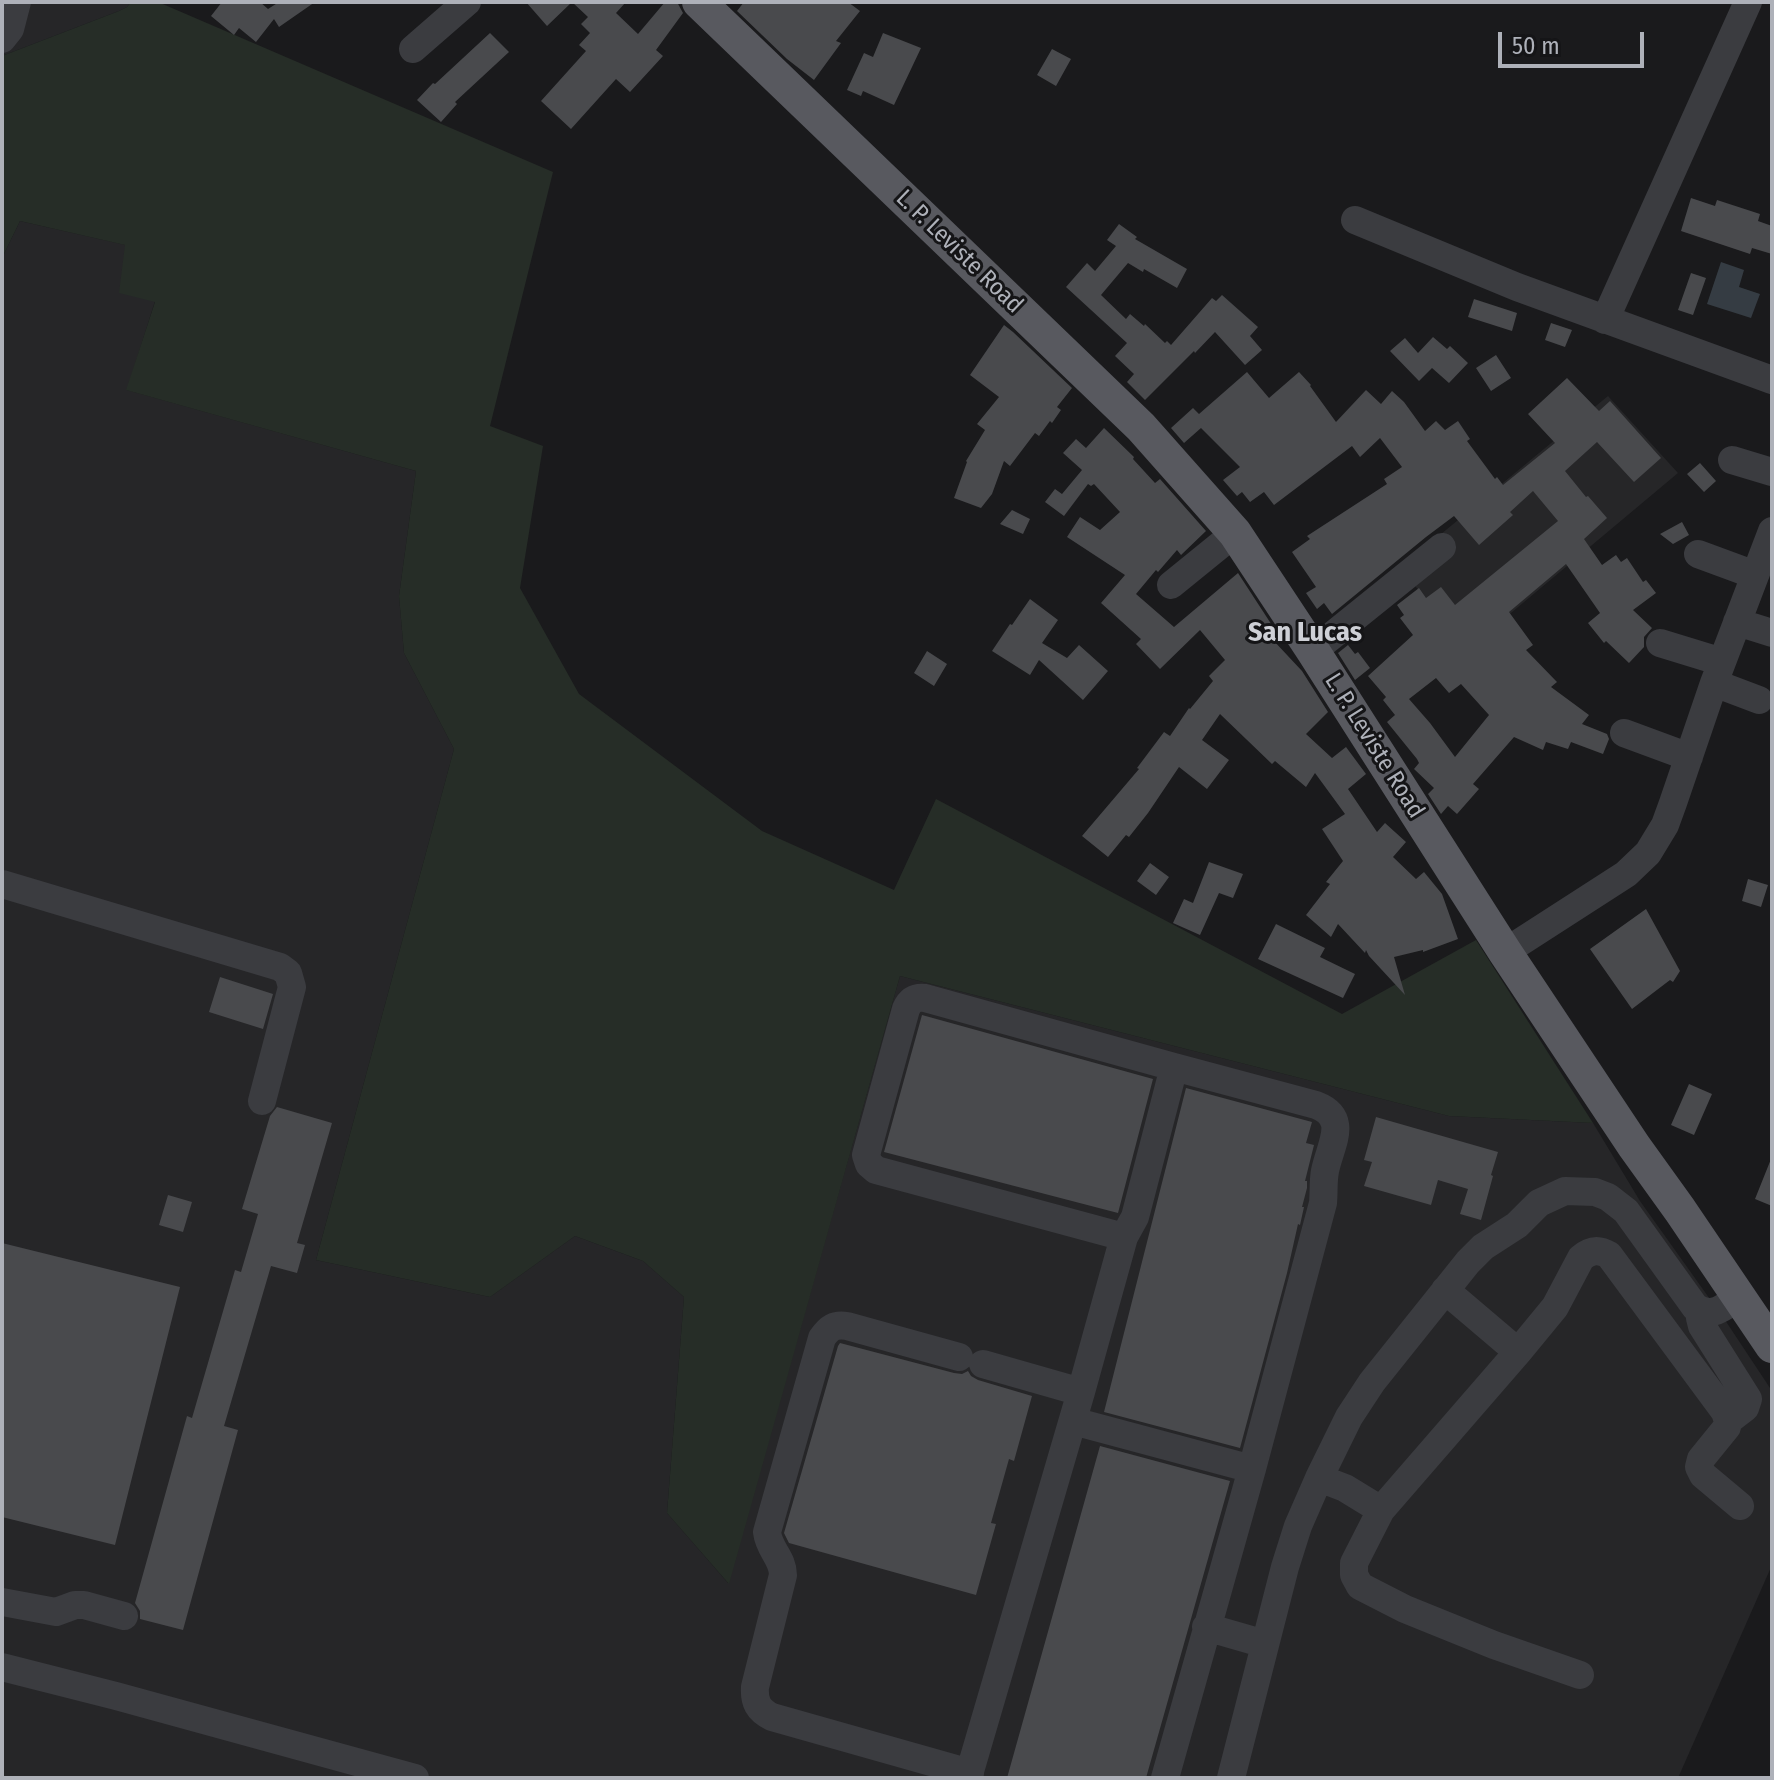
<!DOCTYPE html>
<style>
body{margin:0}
#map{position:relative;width:1774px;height:1780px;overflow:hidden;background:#1a1a1c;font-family:"Fira Sans Condensed",sans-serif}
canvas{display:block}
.frame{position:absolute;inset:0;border:4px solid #aeb1b9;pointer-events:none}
.scale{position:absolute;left:1498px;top:32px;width:146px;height:36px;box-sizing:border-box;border:4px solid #aeb1b9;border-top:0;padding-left:10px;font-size:24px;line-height:28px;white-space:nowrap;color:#aeb1b9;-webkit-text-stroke:6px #151517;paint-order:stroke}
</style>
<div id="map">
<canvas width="1774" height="1780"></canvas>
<div class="frame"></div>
<div class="scale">50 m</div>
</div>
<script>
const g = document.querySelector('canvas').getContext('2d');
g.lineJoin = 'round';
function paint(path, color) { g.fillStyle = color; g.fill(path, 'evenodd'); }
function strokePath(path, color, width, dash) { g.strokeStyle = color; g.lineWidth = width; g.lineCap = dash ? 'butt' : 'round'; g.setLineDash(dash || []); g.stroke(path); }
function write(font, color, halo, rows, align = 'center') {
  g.font = font + ' "Fira Sans Condensed",sans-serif'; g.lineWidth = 6; g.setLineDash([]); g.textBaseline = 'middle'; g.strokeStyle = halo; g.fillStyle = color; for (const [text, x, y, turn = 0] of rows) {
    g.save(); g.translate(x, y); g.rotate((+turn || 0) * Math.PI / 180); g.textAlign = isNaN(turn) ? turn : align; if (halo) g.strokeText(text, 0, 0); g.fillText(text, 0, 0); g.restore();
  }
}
const built = new Path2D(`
 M 2,2 L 131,2 L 127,7 L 119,11 L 2,56 Z
 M 20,221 L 126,245 L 155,301 L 127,390 L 416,471 L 399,596 L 404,653 L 454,749 L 316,1260 L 490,1297 L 575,1236 L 643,1261 L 684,1297 L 667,1513 L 728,1583 L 900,976 L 1449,1116 L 1593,1123 L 1640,1201 L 1727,1323 L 1772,1391 L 1772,1565 L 1678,1778 L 2,1778 L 2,258 Z
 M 1608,396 L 1678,473 L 1468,649 L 1400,568 Z`);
const green = new Path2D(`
 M 131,2 L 158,2 L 553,172 L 490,426 L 543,446 L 520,588 L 579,694 L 762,831 L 894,890 L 936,799 L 1342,1014 L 1476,940 L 1593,1123 L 1449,1116 L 900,976 L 729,1584 L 667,1513 L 684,1297 L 643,1261 L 575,1236 L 490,1297 L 316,1260 L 454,749 L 404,653 L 399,596 L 416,471 L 126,390 L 155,302 L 119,293 L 125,245 L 20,221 L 2,258 L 2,56 L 119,11 L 127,7 Z`);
const water = new Path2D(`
 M 1721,262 L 1744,270 L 1739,287 L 1760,294 L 1751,318 L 1707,304 Z`);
const building = new Path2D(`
 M 222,2 L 260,2 L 268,9 L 279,2 L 315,2 L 279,27 L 274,19 L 256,42 L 239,28 L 234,35 L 211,16 Z
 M 526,2 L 572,2 L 547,26 Z
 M 572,2 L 626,2 L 616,13 L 638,34 L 665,2 L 677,2 L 683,13 L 656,50 L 663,56 L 630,92 L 616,79 L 571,129 L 541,101 L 586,51 L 579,45 L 590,33 L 581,24 L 588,17 Z
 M 744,2 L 848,2 L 860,11 L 836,41 L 841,43 L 814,80 L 787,59 L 737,11 Z
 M 490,33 L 509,52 L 455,102 L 457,104 L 441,122 L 417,100 L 433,83 L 435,84 Z
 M 883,33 L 921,48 L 894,105 L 863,91 L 861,96 L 847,90 L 864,53 L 873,57 Z
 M 1052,49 L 1071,59 L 1056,86 L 1037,75 Z
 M 1691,198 L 1715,206 L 1717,200 L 1760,214 L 1758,221 L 1772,226 L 1772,254 L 1752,248 L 1750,254 L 1681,231 Z
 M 1119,224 L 1137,237 L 1135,239 L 1187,269 L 1177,288 L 1144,269 L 1143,272 L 1128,263 L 1101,295 L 1126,319 L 1130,314 L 1144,326 L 1145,324 L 1165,343 L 1167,341 L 1171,345 L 1212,298 L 1216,301 L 1222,295 L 1258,327 L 1250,336 L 1262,350 L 1245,365 L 1215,332 L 1195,353 L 1194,351 L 1145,400 L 1127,382 L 1134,374 L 1115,356 L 1127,343 L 1066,287 L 1087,263 L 1095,271 L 1116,246 L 1107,240 Z
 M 1691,273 L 1706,278 L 1693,315 L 1678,310 Z
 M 1474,299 L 1517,313 L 1512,331 L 1468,317 Z
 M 1551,323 L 1572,330 L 1565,347 L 1545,340 Z
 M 1004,325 L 1013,332 L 1072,388 L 1057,407 L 1061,410 L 1052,423 L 1050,421 L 1039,436 L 1035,433 L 1010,466 L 1004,461 L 992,494 L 981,508 L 954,498 L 967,462 L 966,461 L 985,430 L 977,424 L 999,397 L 970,375 Z
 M 1433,337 L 1447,349 L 1450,346 L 1468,363 L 1449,383 L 1432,368 L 1419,381 L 1390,351 L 1405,338 L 1418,353 Z
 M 1496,355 L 1511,378 L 1491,391 L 1476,368 Z
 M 1247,372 L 1269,398 L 1299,372 L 1311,385 L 1310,386 L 1336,422 L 1366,390 L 1381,404 L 1392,391 L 1404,402 L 1425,431 L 1436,421 L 1445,430 L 1458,421 L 1470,439 L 1467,441 L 1495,479 L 1497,477 L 1503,485 L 1555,443 L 1528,414 L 1567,378 L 1599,411 L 1610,401 L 1661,458 L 1634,482 L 1597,442 L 1565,471 L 1586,497 L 1588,496 L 1607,518 L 1584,539 L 1602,565 L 1616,555 L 1621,562 L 1627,558 L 1643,582 L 1646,580 L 1656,593 L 1633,610 L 1652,628 L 1644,637 L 1644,647 L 1629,663 L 1606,641 L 1604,643 L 1588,623 L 1600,613 L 1566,564 L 1509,612 L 1533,645 L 1526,650 L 1557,682 L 1551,687 L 1589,715 L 1582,724 L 1607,734 L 1609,739 L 1603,754 L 1571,742 L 1568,749 L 1546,742 L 1543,750 L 1514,737 L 1473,784 L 1479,789 L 1457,814 L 1448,806 L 1441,814 L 1428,794 L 1434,788 L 1414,769 L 1419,763 L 1417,759 L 1387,722 L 1395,715 L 1383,700 L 1386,697 L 1368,676 L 1413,635 L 1400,618 L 1404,615 L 1397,605 L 1419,588 L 1426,598 L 1441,587 L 1455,605 L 1558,521 L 1533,491 L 1510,512 L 1513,515 L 1479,545 L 1454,516 L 1426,537 L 1332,614 L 1324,603 L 1317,609 L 1306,593 L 1316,587 L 1292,552 L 1310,539 L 1307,536 L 1387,484 L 1384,479 L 1402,467 L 1380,438 L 1360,457 L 1352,446 L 1274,505 L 1264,492 L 1250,502 L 1242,492 L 1237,496 L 1223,480 L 1240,467 L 1201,428 L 1184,443 L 1171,428 L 1193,408 L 1199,414 ZM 1436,678 L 1449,693 L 1461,684 L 1489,715 L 1455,757 L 1430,723 L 1409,699 Z
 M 1104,428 L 1134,457 L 1133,459 L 1155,483 L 1160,479 L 1206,531 L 1181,555 L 1177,550 L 1158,572 L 1156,570 L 1136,594 L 1174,627 L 1238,573 L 1279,636 L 1273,640 L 1302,671 L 1328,712 L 1306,734 L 1332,758 L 1346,747 L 1366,774 L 1348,789 L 1377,832 L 1385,823 L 1406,842 L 1393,857 L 1416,879 L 1424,872 L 1442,894 L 1458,939 L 1423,952 L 1423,950 L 1394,957 L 1405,995 L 1369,956 L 1366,950 L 1365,953 L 1338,924 L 1331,937 L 1306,915 L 1330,884 L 1326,882 L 1343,861 L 1322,829 L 1345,814 L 1315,773 L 1306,787 L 1275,761 L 1272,764 L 1220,714 L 1202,740 L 1229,760 L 1207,789 L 1179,767 L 1148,813 L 1129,837 L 1126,835 L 1108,857 L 1082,836 L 1139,769 L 1137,768 L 1164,732 L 1170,736 L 1189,708 L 1190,709 L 1213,681 L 1209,676 L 1225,660 L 1200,630 L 1160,669 L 1136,644 L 1141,639 L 1101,603 L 1125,575 L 1067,537 L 1080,517 L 1100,530 L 1120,512 L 1094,484 L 1091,486 L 1088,484 L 1064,516 L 1045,502 L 1055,489 L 1062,494 L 1082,470 L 1063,453 L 1076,439 L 1086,448 Z
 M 1700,463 L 1716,481 L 1704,492 L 1687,474 Z
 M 1012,510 L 1030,519 L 1023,534 L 1000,524 Z
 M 1682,522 L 1689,535 L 1673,544 L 1660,534 Z
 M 1030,599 L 1058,620 L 1042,643 L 1067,658 L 1079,645 L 1108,671 L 1083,700 L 1039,660 L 1030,675 L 992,651 L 1010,624 L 1012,625 Z
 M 1348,645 L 1355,654 L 1358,652 L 1370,668 L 1355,680 L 1338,653 Z
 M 927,651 L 947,664 L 934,686 L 914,673 Z
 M 1209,862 L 1243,874 L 1233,898 L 1219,893 L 1200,935 L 1173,923 L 1184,899 L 1193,903 Z
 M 1150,863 L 1169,877 L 1156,895 L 1137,881 Z
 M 1748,879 L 1768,885 L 1761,907 L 1742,901 Z
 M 1646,909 L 1680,971 L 1673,982 L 1670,980 L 1632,1009 L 1590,949 Z
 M 1276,924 L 1325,948 L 1320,957 L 1355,974 L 1343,998 L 1258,959 Z
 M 220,977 L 273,994 L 263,1029 L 209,1012 Z
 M 922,1015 L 1153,1079 L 1118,1213 L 884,1152 Z
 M 1689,1084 L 1712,1094 L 1694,1135 L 1671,1125 Z
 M 1186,1088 L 1312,1122 L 1306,1143 L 1314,1145 L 1305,1181 L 1307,1181 L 1307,1188 L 1302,1207 L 1304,1207 L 1300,1225 L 1298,1224 L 1287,1273 L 1240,1448 L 1104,1412 Z
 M 277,1107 L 332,1123 L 297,1243 L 305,1245 L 297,1273 L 271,1266 L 224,1426 L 238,1430 L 183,1630 L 140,1619 L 140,1611 L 135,1603 L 187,1416 L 192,1418 L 235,1270 L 241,1272 L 258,1214 L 242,1209 L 270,1116 Z
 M 1376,1117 L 1498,1152 L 1491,1175 L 1493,1176 L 1481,1220 L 1460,1214 L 1468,1189 L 1438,1180 L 1431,1205 L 1364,1186 L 1372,1162 L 1364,1160 Z
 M 1771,1159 L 1772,1159 L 1772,1206 L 1755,1199 Z
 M 168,1195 L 192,1202 L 183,1232 L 159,1225 Z
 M 2,1243 L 180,1287 L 115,1545 L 2,1517 Z
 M 840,1343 L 954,1373 L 962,1374 L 968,1371 L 971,1376 L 978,1380 L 1032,1396 L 1014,1461 L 1009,1459 L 991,1523 L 996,1524 L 976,1595 L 789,1543 L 784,1533 L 838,1346 Z
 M 1100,1446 L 1230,1481 L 1146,1778 L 1007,1778 Z`);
const minor = new Path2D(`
 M 2,39 L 10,29 L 17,2
 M 413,49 L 467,2
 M 1355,220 L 1517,287 L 1772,380
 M 1605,320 L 1748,2
 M 1732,460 L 1772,472
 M 1698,554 L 1755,575
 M 1171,585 L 1235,533
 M 1737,622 L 1772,633
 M 1660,643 L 1722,662
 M 1313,651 L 1442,547
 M 1714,683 L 1759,700
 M 1624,733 L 1689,757
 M 2,884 L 280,967 L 288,973 L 292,987 L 262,1101
 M 1505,952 L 1626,874 L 1648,853 L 1665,825 L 1673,803 L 1714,683 L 1772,531
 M 1124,1237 L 876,1170 L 869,1164 L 866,1155 L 906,1009 C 910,1000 915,997 925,998 L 1174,1067 L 1316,1105 C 1350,1118 1330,1145 1325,1171 C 1323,1181 1324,1192 1323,1203 L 1252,1469 L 1165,1778
 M 1702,1311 L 1700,1318 L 1702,1326 L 1748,1399 L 1745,1408 L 1728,1421
 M 1518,1352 L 1555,1307 L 1581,1258 C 1590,1250 1599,1249 1609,1255 L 1725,1412 L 1728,1421 L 1727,1427 L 1701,1459 L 1699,1467 L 1703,1475 L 1740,1506
 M 959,1357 L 847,1326 C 834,1324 829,1328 822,1338 L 767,1532 C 769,1550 783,1558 783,1575 L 755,1687 C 754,1702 758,1710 772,1717 L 970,1773
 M 983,1364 L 1081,1392
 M 1073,1421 L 1252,1469
 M 1319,1478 L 1345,1488 L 1381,1510 L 1354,1563 L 1354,1575 L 1360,1586 L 1405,1609 L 1494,1645 L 1580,1675
 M 1381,1510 L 1518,1352 L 1445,1290
 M 2,1602 L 56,1612 L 75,1605 L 84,1605 L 124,1616
 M 1206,1627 L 1265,1644
 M 2,1667 L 116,1696 L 415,1778
 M 968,1778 L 1081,1392 L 1124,1237 L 1135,1217 L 1174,1067
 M 1231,1778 L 1285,1567 L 1298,1526 L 1319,1478 L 1349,1417 L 1372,1382 L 1468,1262 L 1483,1247 L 1517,1225 L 1539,1203 L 1565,1191 L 1595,1192 L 1608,1197 L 1626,1211 L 1695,1307 C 1713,1319 1723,1307 1739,1297`);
const major = new Path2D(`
 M 699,2 L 1141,427 L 1235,533 L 1313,651 L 1505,952 L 1634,1146 L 1680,1210 L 1772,1346`);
const streetNames = [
 ["L. P. Leviste Road",959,252,44],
 ["L. P. Leviste Road",1374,746,58]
];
const quarterNames = [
 ["San Lucas",1305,633]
];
paint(built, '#262628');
paint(green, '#262d27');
paint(water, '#353c43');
paint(building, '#494a4d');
strokePath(minor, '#3b3c40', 28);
strokePath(major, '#58595f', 34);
write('24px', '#aeb1b9', '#151517', streetNames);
write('bold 28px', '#ced0d6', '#151517', quarterNames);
</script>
